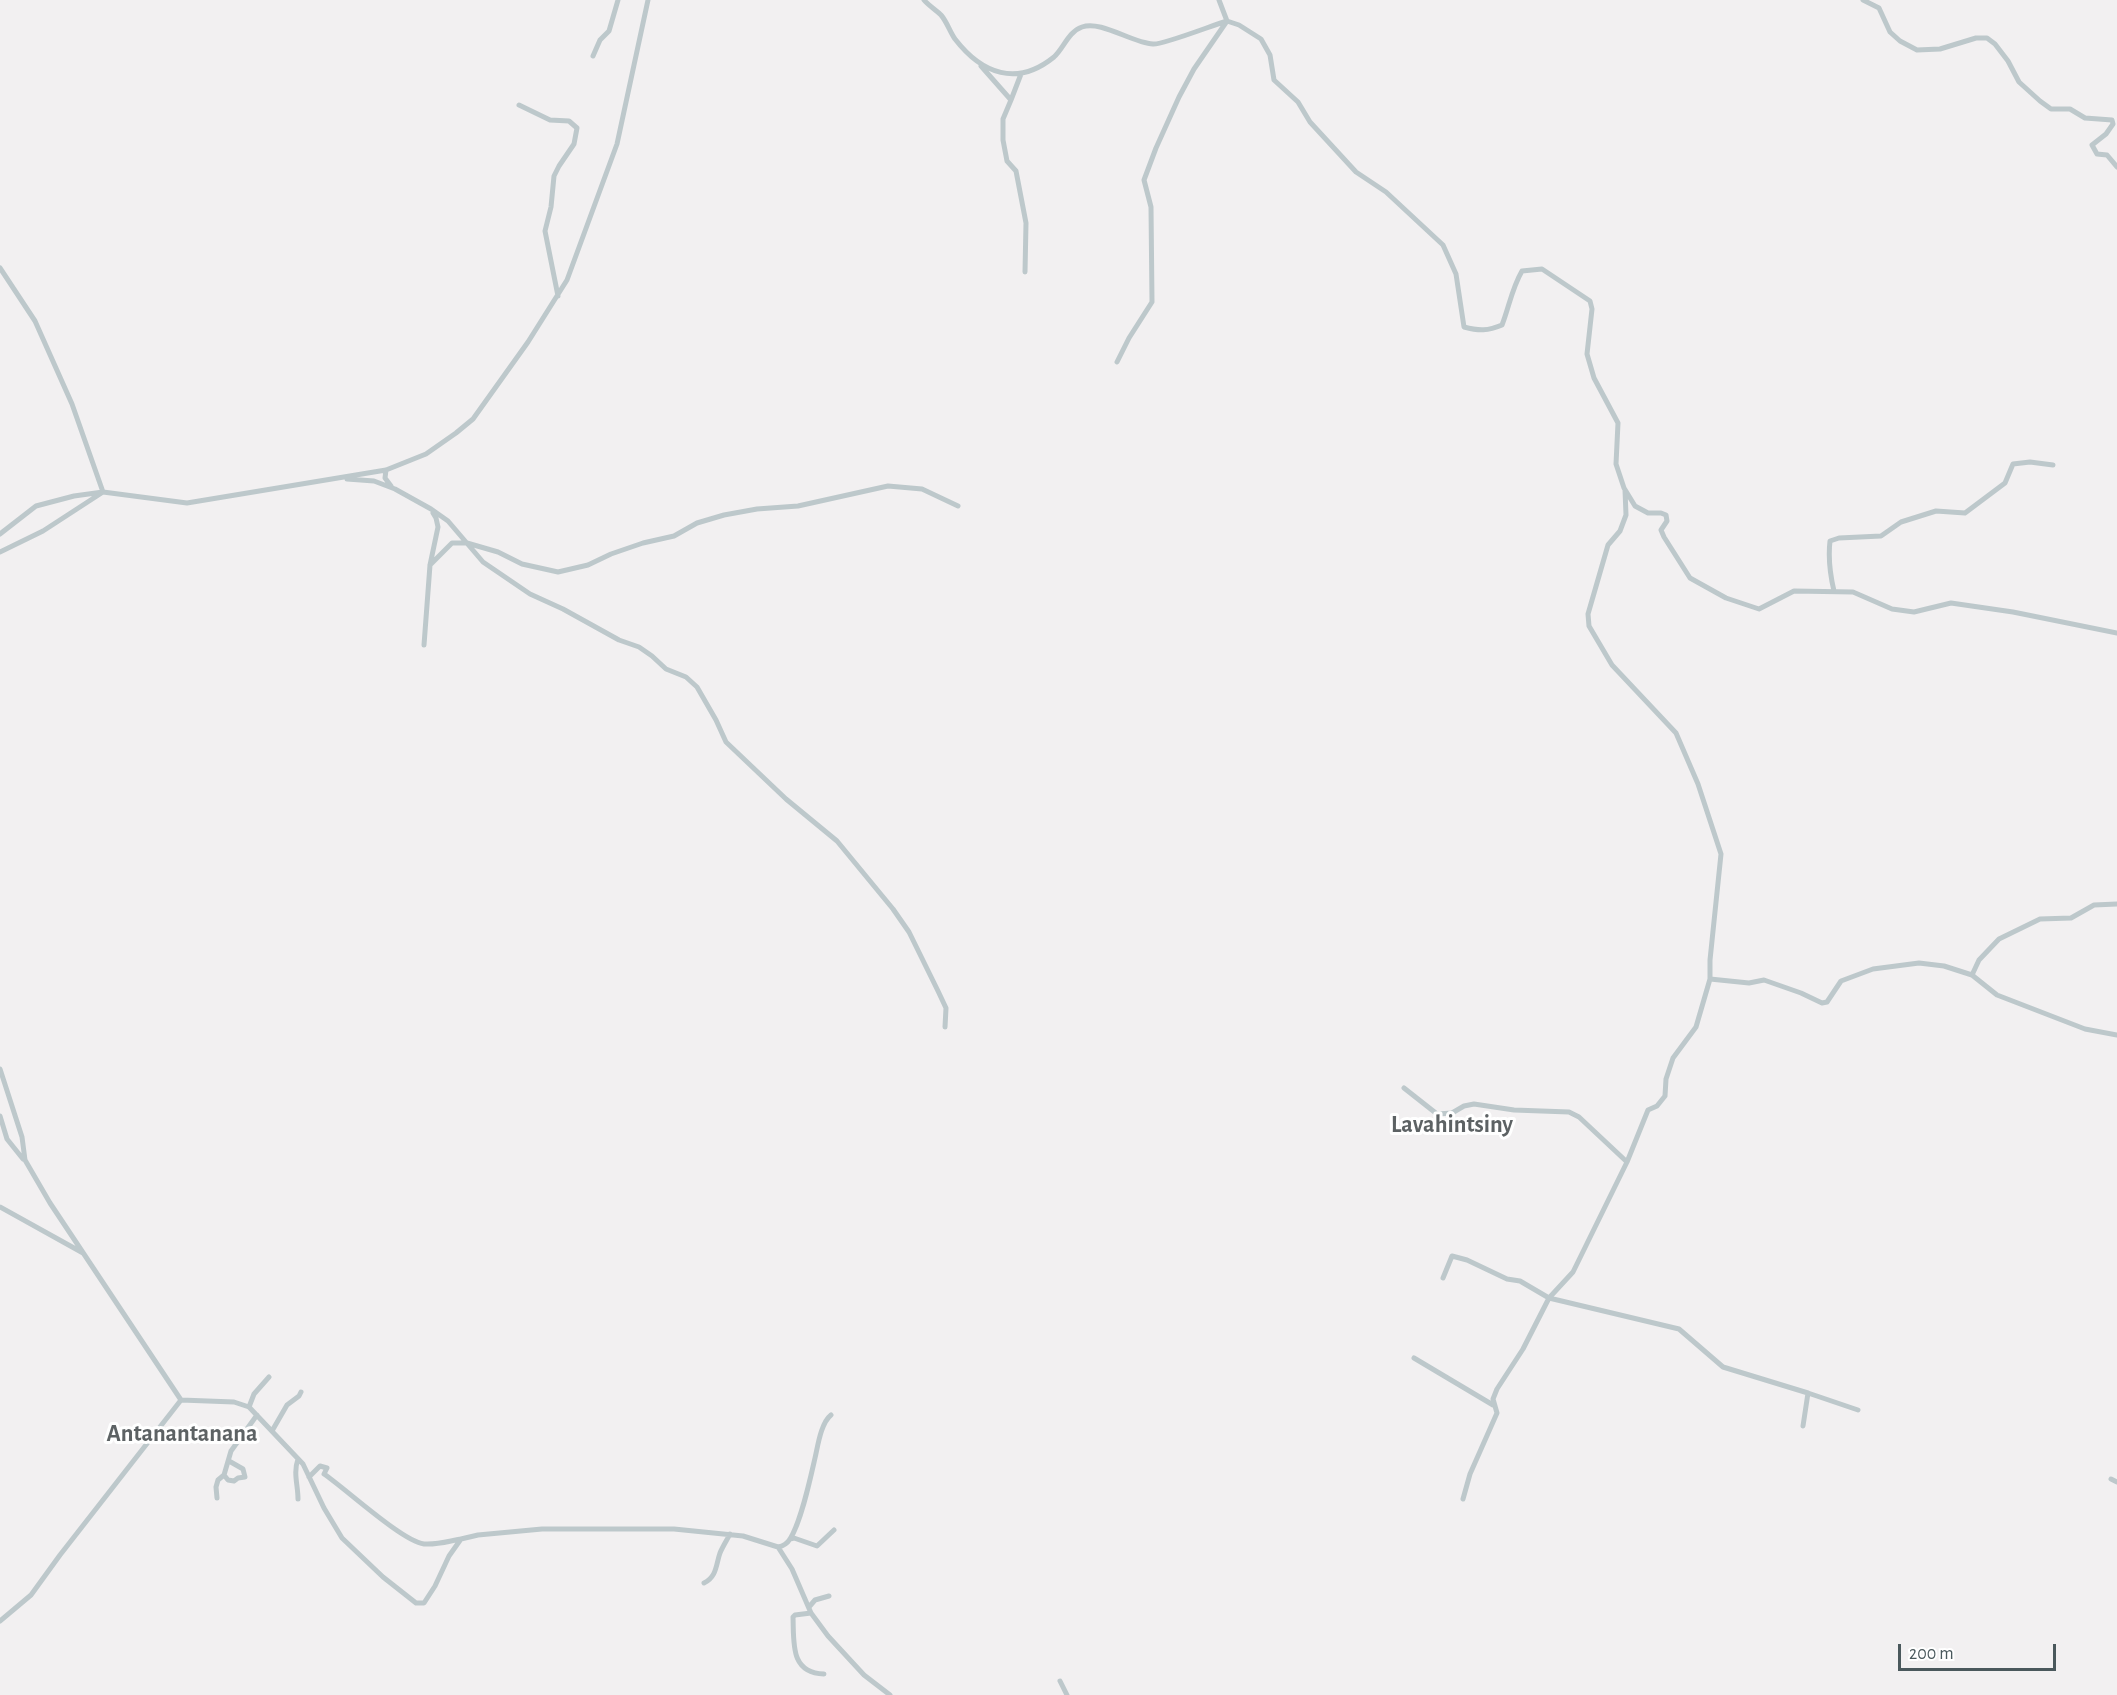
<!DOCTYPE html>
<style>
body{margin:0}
#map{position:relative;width:2117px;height:1695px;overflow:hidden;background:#f2f0f1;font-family:"Alegreya Sans",sans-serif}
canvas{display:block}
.scale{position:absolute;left:1898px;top:1644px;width:158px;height:27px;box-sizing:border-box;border:3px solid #4a585c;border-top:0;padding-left:8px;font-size:18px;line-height:21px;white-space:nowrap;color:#4a585c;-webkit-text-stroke:4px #fff;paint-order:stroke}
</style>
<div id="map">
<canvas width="2117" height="1695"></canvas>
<div class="scale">200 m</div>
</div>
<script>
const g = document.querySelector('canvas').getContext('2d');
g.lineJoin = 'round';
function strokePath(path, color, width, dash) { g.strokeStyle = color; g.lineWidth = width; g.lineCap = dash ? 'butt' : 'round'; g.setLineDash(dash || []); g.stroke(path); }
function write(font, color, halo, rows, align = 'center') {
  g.font = font + ' "Alegreya Sans",sans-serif'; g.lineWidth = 6; g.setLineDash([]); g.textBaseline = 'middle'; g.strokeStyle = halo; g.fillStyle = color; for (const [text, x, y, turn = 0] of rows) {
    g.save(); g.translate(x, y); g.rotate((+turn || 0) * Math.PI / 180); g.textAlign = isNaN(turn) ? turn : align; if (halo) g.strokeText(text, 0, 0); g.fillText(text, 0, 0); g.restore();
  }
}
const street = new Path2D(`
 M 924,0 C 929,6 936,10 941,15 C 947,22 950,32 955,39 C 982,74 1017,87 1054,57 C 1064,48 1068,32 1082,27 C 1101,20 1132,43 1153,44 C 1163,45 1213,25 1227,21 L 1239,25 L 1261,39 L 1270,55 L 1274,80 L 1298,102 L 1310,122 L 1356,172 L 1386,192 L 1443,245 L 1456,274 L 1464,327 C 1479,331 1488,331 1502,325 C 1509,307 1512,288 1522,271 L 1542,269 L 1590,301 L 1592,309 L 1587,354 L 1594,378 L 1618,423 L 1616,464 L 1624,488 L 1635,506 L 1648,513 L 1661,513 L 1666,515 L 1667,521 L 1661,530 L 1664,537 L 1690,578 L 1726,598 L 1759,609 L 1794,591 L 1853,592 L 1892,609 L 1914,612 L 1951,603 L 2013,612 L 2117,633
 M 1863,0 L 1879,8 L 1890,32 L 1900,41 L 1917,50 L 1940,49 L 1976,38 L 1987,38 L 1995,44 L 2008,61 L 2019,82 L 2040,101 L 2051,109 L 2070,109 L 2085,118 L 2112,120 L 2113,124 L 2106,134 L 2092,145 L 2097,154 L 2107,155 L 2117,167
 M 593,56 L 600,40 L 609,31 L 618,0
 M 981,66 L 1011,100 L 1003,119 L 1003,140 L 1007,161 L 1016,171 L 1026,223 L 1025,272
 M 1011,100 L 1021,74
 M 519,105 L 550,120 L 569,121 L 577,128 L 574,144 L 559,166 L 554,176 L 551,207 L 545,231 L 558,296
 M 0,268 L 35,321 L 72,404 L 103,492 L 74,496 L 36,506 L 0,534
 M 1117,362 L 1129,338 L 1152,302 L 1151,207 L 1144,180 L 1156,148 L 1179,97 L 1194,69 L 1227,21 L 1219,0
 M 386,470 L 385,478 L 391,486
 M 347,479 L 374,481 L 395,489 L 431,509 L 448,521 L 483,562 L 530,594 L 563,609 L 619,640 L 639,647 L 652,656 L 666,669 L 686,677 L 697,687 L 716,720 L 726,742 L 786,799 L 837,841 L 893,909 L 909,932 L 938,991 L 946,1008 L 945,1027
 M 1625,490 L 1626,515 L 1620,531 L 1608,545 L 1588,614 L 1589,626 L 1612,665 L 1676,733 L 1698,784 L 1721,854 L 1710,960 L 1710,979
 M 0,552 L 43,531 L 103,492 L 187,503 L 386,470 L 426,454 L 456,433 L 473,419 L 528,342 L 567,280 L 617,144 L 648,0
 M 430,565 L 452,543 L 467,543 L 498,552 L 522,564 L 558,572 L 588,565 L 611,554 L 643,543 L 674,536 L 697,523 L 724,515 L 757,509 L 798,506 L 888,486 L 922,489 L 958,506
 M 1834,591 C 1830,574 1828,558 1830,541 L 1839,538 L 1881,536 L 1901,522 L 1936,511 L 1965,513 L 2005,483 L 2013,464 L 2030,462 L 2053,465
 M 424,645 L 430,565 L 438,527 L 436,518 L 433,513
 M 2117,904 L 2094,905 L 2071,918 L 2040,919 L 1999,939 L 1979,960 L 1972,975 L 1997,995 L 2085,1029 L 2117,1035
 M 0,1069 L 22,1137 L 25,1160 L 50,1203 L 181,1400
 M 1404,1088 L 1437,1114 L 1452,1113 L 1464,1106 L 1474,1104 L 1514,1110 L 1569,1112 L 1579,1117 L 1627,1162
 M 0,1116 L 7,1139 L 23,1159
 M 0,1207 L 83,1253
 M 1443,1278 L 1452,1256 L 1467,1260 L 1507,1279 L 1520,1281 L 1549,1298 L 1679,1329 L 1723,1367 L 1808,1393 L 1803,1426
 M 1414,1358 L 1493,1405
 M 1808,1393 L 1858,1410
 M 181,1400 L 234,1402 L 249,1407 L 303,1464 L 324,1508 L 342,1538 L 383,1577 L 416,1603 L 424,1603 L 435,1586 L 449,1556 L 461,1539 L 478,1535 L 542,1529 L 674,1529 L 743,1536 L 778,1547 L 792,1569 L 811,1613 L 828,1636 L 864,1675 L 890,1695
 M 249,1407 L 254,1394 L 269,1377
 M 272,1431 L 287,1405 L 299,1396 L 301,1392
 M 224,1475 L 228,1480 L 234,1481 L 238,1478 L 245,1477 L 243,1469 L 229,1461
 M 309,1477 L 320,1466 L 327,1468 L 324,1474 C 346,1489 402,1541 424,1544 C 438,1545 449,1541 461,1539
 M 2111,1479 L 2117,1482
 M 217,1498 L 216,1487 L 218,1480 L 224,1475 L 231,1451 L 257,1415
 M 298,1499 C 298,1485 293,1473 298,1459
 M 1463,1499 L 1470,1474 L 1497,1413 L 1493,1399 L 1497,1389 L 1523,1349 L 1549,1298 L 1573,1272 L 1627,1162 L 1648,1110 L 1657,1106 L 1665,1096 L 1666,1079 L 1673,1058 L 1696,1027 L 1710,979 L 1749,983 L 1764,980 L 1801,993 L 1822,1003 L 1827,1002 L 1841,981 L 1873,969 L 1919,963 L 1944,966 L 1972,975
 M 790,1539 L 794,1538 L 817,1546 L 834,1530
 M 778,1547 C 783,1546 787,1544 790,1539 C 801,1522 810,1480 815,1458 C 818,1445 821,1423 831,1415
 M 704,1583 C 717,1577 716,1564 720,1553 C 723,1546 727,1540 730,1534
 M 809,1607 L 815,1600 L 829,1596
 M 811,1613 L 795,1615 L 793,1617 C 794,1643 790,1673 824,1674
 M 0,1621 L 31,1595 L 60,1555 L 181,1400
 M 1060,1681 L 1067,1695`);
const quarterNames = [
 ["Lavahintsiny",1452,1125],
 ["Antanantanana",182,1434]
];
strokePath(street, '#bdc8cb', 5);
write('bold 24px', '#5d6264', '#fff', quarterNames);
</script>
